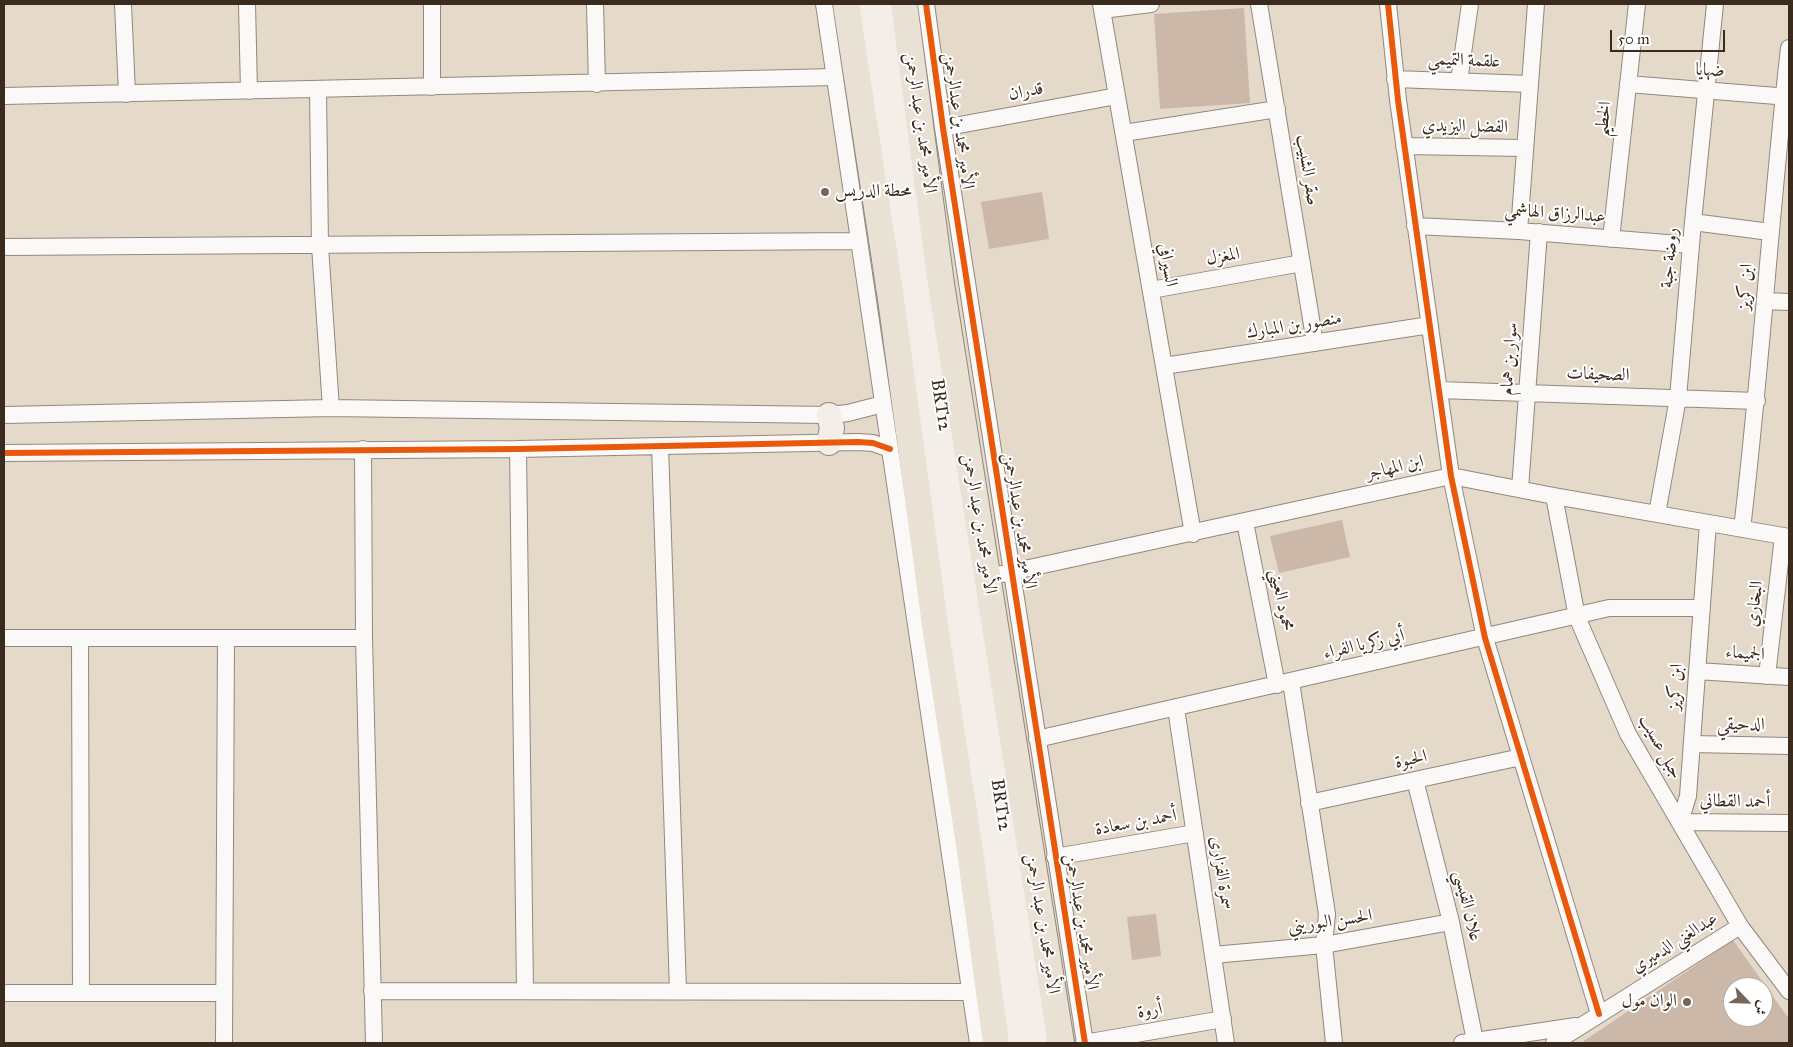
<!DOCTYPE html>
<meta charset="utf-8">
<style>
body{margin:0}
#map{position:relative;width:1793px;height:1047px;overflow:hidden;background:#e5d9c9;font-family:"IM FELL Great Primer",Amiri,serif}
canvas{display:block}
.frame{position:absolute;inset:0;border:5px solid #3b2a1e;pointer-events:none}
.north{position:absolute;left:1723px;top:977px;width:50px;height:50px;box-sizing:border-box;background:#fff;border:1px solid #b1aaa5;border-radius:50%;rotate:114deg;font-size:14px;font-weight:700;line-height:20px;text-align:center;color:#3b2a1e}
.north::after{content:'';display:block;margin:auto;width:18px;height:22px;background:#76675a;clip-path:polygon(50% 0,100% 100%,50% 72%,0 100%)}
.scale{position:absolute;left:1610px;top:30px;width:115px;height:22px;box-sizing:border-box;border:2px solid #3b2a1e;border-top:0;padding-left:6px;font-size:15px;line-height:18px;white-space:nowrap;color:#3b2a1e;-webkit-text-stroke:4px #fff;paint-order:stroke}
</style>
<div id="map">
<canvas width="1793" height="1047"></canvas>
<div class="frame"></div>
<div class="north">ش</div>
<div class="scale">50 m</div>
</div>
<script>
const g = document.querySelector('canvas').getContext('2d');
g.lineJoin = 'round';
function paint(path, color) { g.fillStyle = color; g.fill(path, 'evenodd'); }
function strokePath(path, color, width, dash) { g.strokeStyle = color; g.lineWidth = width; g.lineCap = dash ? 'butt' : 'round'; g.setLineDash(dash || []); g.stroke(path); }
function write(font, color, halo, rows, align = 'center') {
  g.font = font + ' "IM FELL Great Primer",Amiri,serif'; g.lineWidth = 4; g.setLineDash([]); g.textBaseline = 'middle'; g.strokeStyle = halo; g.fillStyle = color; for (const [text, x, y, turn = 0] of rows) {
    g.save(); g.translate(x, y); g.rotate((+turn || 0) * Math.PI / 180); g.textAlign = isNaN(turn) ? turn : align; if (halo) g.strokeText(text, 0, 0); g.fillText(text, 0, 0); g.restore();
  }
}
const building = new Path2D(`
 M 1244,8 L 1250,103 L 1160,109 L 1154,14 Z
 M 1042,192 L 1049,239 L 989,249 L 981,202 Z
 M 1342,520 L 1350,557 L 1279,573 L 1270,536 Z
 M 1156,914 L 1161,956 L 1132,960 L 1127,917 Z
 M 1733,940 L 1789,1019 L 1789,1043 L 1581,1043 ZM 1733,987 L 1763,987 L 1763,1017 L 1733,1017 Z`);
const street = new Path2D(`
 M 123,4 L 127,94
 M 247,4 L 249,91
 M 432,4 L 432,87
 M 595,4 L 597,84
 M 824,4 L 978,1043
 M 926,4 L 943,128 L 1085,1043
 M 1101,4 L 1193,534
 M 1259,4 L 1315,343
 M 1388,4 L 1398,100 L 1451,476 L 1485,638 L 1599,1014
 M 1102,10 L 1151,4
 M 1395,79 L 1530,84
 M 1459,81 L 1470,4
 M 1628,84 L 1789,97
 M 318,90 L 320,246 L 331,408
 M 4,96 L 835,77
 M 943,128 L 1117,96
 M 1124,133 L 1277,109
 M 1404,146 L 1525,148
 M 1693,222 L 1770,232
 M 1415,226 L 1519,231 L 1691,245
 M 1519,231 L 1536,4
 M 1611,239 L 1637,4
 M 4,247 L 859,241
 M 1151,290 L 1302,263
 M 1765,301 L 1789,302
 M 1164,366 L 1430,325
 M 1439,390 L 1757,401
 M 4,415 L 331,408 L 829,415 L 848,413 L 883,404
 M 660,446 L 678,991
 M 363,449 L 364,638 L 374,1043
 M 518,449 L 525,991
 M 4,453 L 518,449 L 858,442 L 873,443 L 890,449
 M 1520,489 L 1539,232
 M 1554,496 L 1577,617 L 1628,734 L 1740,926 L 1789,991
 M 1657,514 L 1678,398 L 1693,222 L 1715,4
 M 1245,522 L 1277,685
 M 1708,523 L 1688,796 L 1680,822 L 1789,823
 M 1742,529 C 1761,369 1771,208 1789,48
 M 988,577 L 1451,476 L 1554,496 L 1789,537
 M 4,638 L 364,638
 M 80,638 L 81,993
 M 1697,671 L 1789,677
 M 1767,676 L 1783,536
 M 1291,682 L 1327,914 L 1324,945 L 1334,1043
 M 1176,708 L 1226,1043
 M 1037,739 L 1609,608 L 1702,608
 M 1692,744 L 1789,746
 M 1415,780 L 1451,922 L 1475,1041
 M 1309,803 L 1521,757
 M 1055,857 L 1195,833
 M 1213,955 L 1324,945 L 1451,922
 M 372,991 L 971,992
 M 4,993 L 224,993
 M 224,1043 L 226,638
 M 1084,1043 L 1223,1019
 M 1462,1043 L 1576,1026
 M 1554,1043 L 1740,926`);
const secondary = new Path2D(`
 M 860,4 L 1017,1043
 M 880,4 L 1036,1043
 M 829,415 L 832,428 L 829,443`);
const primary = new Path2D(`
 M 846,4 L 891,299 L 936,632 L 969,844 L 996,1043
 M 904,4 L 941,284 L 1061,1043`);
const cycleway = new Path2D(`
 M 926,4 L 943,128 L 1085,1043
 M 1388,4 L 1398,100 L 1451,476 L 1485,638 L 1599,1014
 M 4,453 L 518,449 L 858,442 L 873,443 L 890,449`);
const markers = [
 [825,192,5,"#76675a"],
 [1687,1002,5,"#76675a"]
];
const streetNames = [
 ["علقمة التميمي",1464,61,2],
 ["ضهايا",1710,71,4],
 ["قدران",1026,92,-10],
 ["الخطيم",1604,119,-84],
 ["الأمير محمد بن عبدالرحمن",958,121,82],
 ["الأمير محمد بن عبد الرحمن",920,123,82],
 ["الفضل اليزيدي",1465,127,1],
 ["صقر الشبيب",1307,170,81],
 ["عبدالرزاق الهاشمي",1555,214,4],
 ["المغزل",1223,257,-10],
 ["روضة جبة",1670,258,-85],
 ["السيرافي",1167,265,80],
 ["ابن كريز",1746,287,-86],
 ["منصور بن المبارك",1294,326,-9],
 ["سوار بن همام",1510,359,-86],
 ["الصحيفات",1598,375,2],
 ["BRT12",940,405,81],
 ["ابن المهاجر",1395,468,-13],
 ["الأمير محمد بن عبدالرحمن",1019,521,81],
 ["الأمير محمد بن عبد الرحمن",979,524,81],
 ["محمود العيني",1281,600,79],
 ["البخاري",1755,604,-83],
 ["أبي زكريا الفراء",1364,645,-13],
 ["الجميماء",1745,654,4],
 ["ابن كريز",1676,687,-86],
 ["الدحيقي",1741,725,1],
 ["جبل عسيب",1660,747,61],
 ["الحبوة",1411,760,-12],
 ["أحمد القطاني",1735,802,1],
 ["BRT12",1000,805,81],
 ["أحمد بن سعادة",1136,823,-10],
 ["سمرة الفزارى",1221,873,81],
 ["علان القيسي",1467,906,77],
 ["الأمير محمد بن عبدالرحمن",1081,922,81],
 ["الحسن البوريني",1330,922,-8],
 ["الأمير محمد بن عبد الرحمن",1042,924,81],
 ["عبدالغني الدميري",1675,943,-32],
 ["أروة",1150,1011,-10]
];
const poiNames = [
 ["محطة الدريس",835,192],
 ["الوان مول",1677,1002,"right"]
];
paint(building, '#cbb8a8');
strokePath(street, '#91887e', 18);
strokePath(secondary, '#91887e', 26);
strokePath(primary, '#91887e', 28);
strokePath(street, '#fbf9f7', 16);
strokePath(secondary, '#f3efe8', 24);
strokePath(primary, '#e8e1d4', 26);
strokePath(cycleway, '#e8590c', 6);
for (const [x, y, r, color] of markers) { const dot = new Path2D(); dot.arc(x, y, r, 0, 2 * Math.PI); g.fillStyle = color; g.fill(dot); strokePath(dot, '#fff', 2); }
write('18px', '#3b2a1e', '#fff', streetNames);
write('18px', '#3b2a1e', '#fff', poiNames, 'left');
</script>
